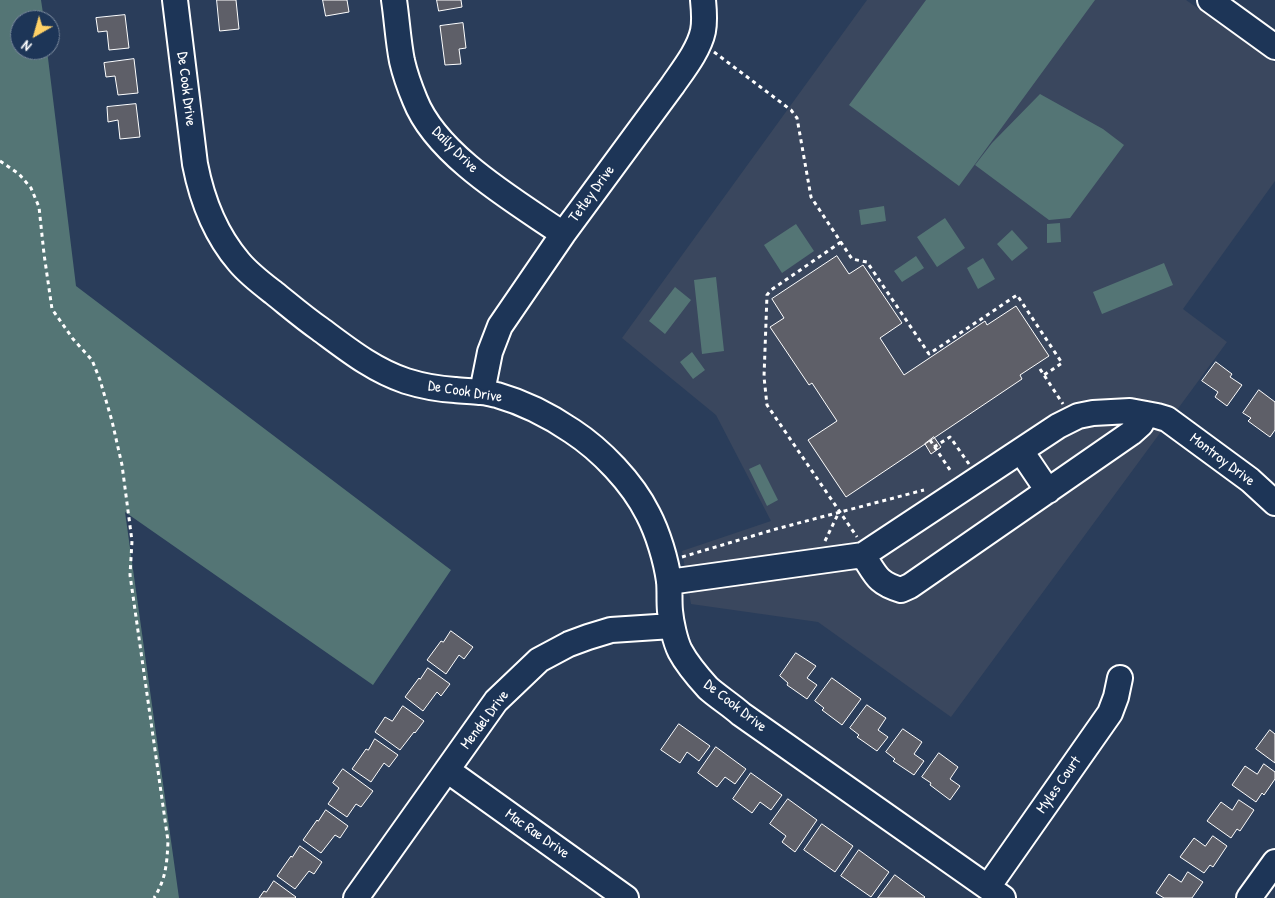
<!DOCTYPE html>
<style>
body{margin:0}
#map{position:relative;width:1275px;height:898px;overflow:hidden;background:#2a3d5a;font-family:"Patrick Hand",sans-serif}
canvas{display:block}
.north{position:absolute;left:10px;top:10px;width:50px;height:50px;box-sizing:border-box;background:#1d3557;border:1px solid #77869a;border-radius:50%;rotate:218deg;font-size:14px;font-weight:700;line-height:20px;text-align:center;color:#fff}
.north::after{content:'';display:block;margin:auto;width:18px;height:22px;background:#ffd166;clip-path:polygon(50% 0,100% 100%,50% 72%,0 100%)}
</style>
<div id="map">
<canvas width="1275" height="898"></canvas>
<div class="north">N</div>
</div>
<script>
const g = document.querySelector('canvas').getContext('2d');
g.lineJoin = 'round';
function paint(path, color) { g.fillStyle = color; g.fill(path, 'evenodd'); }
function strokePath(path, color, width, dash) { g.strokeStyle = color; g.lineWidth = width; g.lineCap = dash ? 'butt' : 'round'; g.setLineDash(dash || []); g.stroke(path); }
function write(font, color, halo, rows, align = 'center') {
  g.font = font + ' "Patrick Hand",sans-serif'; g.lineWidth = 4; g.setLineDash([]); g.textBaseline = 'middle'; g.strokeStyle = halo; g.fillStyle = color; for (const [text, x, y, turn = 0] of rows) {
    g.save(); g.translate(x, y); g.rotate((+turn || 0) * Math.PI / 180); g.textAlign = isNaN(turn) ? turn : align; if (halo) g.strokeText(text, 0, 0); g.fillText(text, 0, 0); g.restore();
  }
}
const built = new Path2D(`
 M 867,0 L 1186,0 L 1275,63 L 1275,181 L 1183,309 L 1227,342 L 951,717 L 818,622 L 691,604 L 682,551 L 771,521 L 716,415 L 622,338 Z`);
const green = new Path2D(`
 M 0,0 L 41,0 L 44,20 L 20,20 L 20,50 L 47,50 L 76,286 L 451,570 L 373,685 L 125,512 L 179,898 L 0,898 Z
 M 926,0 L 1095,0 L 959,186 L 849,105 Z
 M 1040,94 L 1103,129 L 1124,145 L 1070,218 L 1049,220 L 975,165 L 992,143 Z
 M 884,206 L 886,221 L 861,225 L 859,210 Z
 M 945,218 L 965,248 L 937,267 L 917,237 Z
 M 1060,223 L 1061,242 L 1047,243 L 1047,224 Z
 M 796,224 L 814,251 L 782,273 L 764,245 Z
 M 1012,230 L 1028,248 L 1012,261 L 997,244 Z
 M 916,256 L 924,268 L 902,282 L 894,271 Z
 M 983,258 L 995,279 L 978,289 L 967,268 Z
 M 1164,263 L 1173,285 L 1102,314 L 1093,292 Z
 M 716,277 L 724,351 L 702,354 L 694,280 Z
 M 675,287 L 691,300 L 665,334 L 649,321 Z
 M 692,352 L 705,370 L 693,379 L 680,362 Z
 M 760,464 L 778,500 L 767,506 L 749,469 Z`);
const building = new Path2D(`
 M 217,0 L 236,0 L 239,29 L 220,31 Z
 M 323,0 L 347,0 L 349,12 L 326,16 Z
 M 437,0 L 461,0 L 462,7 L 439,11 Z
 M 125,15 L 129,48 L 109,50 L 107,31 L 98,32 L 96,18 Z
 M 463,23 L 466,48 L 459,49 L 461,64 L 445,65 L 440,26 Z
 M 134,59 L 138,93 L 118,95 L 115,76 L 106,77 L 104,63 Z
 M 136,104 L 140,137 L 120,139 L 118,120 L 108,122 L 107,107 Z
 M 837,256 L 849,274 L 863,265 L 902,323 L 880,338 L 904,375 L 985,321 L 987,325 L 1016,306 L 1049,356 L 1020,375 L 1022,379 L 846,497 L 808,440 L 837,421 L 812,383 L 809,385 L 770,327 L 784,318 L 772,299 Z
 M 1216,362 L 1232,374 L 1230,377 L 1242,385 L 1227,406 L 1215,397 L 1218,392 L 1202,381 Z
 M 1259,390 L 1275,402 L 1275,430 L 1270,437 L 1248,421 L 1251,418 L 1243,413 Z
 M 934,437 L 941,447 L 931,454 L 925,444 Z
 M 451,631 L 473,647 L 464,659 L 459,655 L 446,674 L 427,660 L 441,641 L 443,642 Z
 M 796,653 L 816,666 L 807,678 L 817,685 L 807,699 L 787,685 L 788,683 L 780,676 Z
 M 428,668 L 450,684 L 441,696 L 437,692 L 423,711 L 405,697 L 419,678 L 420,679 Z
 M 832,678 L 861,699 L 842,725 L 822,710 L 824,708 L 815,701 Z
 M 867,705 L 886,718 L 878,730 L 888,737 L 877,751 L 857,737 L 859,735 L 850,728 Z
 M 403,706 L 424,721 L 415,733 L 414,732 L 400,750 L 375,732 L 385,717 L 392,721 Z
 M 679,724 L 710,746 L 699,761 L 687,752 L 680,763 L 661,750 Z
 M 903,729 L 922,742 L 914,754 L 924,761 L 914,775 L 893,761 L 895,759 L 886,752 Z
 M 1270,730 L 1275,734 L 1275,763 L 1256,749 Z
 M 375,739 L 398,755 L 389,767 L 384,763 L 371,782 L 352,769 L 366,749 L 368,750 Z
 M 716,747 L 746,769 L 735,784 L 725,777 L 717,787 L 698,773 Z
 M 939,753 L 958,767 L 950,779 L 960,786 L 950,800 L 930,785 L 931,783 L 922,777 Z
 M 1264,764 L 1275,772 L 1275,779 L 1264,795 L 1262,793 L 1256,802 L 1232,785 L 1245,766 L 1257,774 Z
 M 343,769 L 373,791 L 361,807 L 356,804 L 347,817 L 328,804 L 339,788 L 333,783 Z
 M 751,773 L 782,795 L 771,810 L 760,802 L 752,813 L 733,799 Z
 M 788,799 L 817,820 L 795,852 L 782,842 L 786,836 L 770,824 Z
 M 1239,800 L 1254,810 L 1240,831 L 1237,829 L 1231,838 L 1207,821 L 1221,802 L 1232,810 Z
 M 326,810 L 348,826 L 340,838 L 335,835 L 321,853 L 303,840 L 317,820 L 318,821 Z
 M 822,824 L 853,846 L 835,872 L 804,850 Z
 M 1213,836 L 1227,846 L 1213,867 L 1210,865 L 1204,873 L 1180,857 L 1194,838 L 1205,846 Z
 M 300,846 L 322,862 L 314,874 L 309,871 L 295,889 L 277,876 L 291,856 L 292,857 Z
 M 859,850 L 889,872 L 871,897 L 841,876 Z
 M 1188,872 L 1203,882 L 1192,898 L 1164,898 L 1156,893 L 1169,874 L 1181,882 Z
 M 895,875 L 925,897 L 924,898 L 878,898 Z
 M 274,881 L 296,897 L 295,898 L 259,898 L 264,891 L 266,892 Z`);
const path = new Path2D(`
 M 714,52 L 791,110 L 797,118 L 811,197 L 852,259 L 867,262 L 929,354 L 1017,295 L 1062,363 L 1044,375
 M 0,161 L 19,174 L 31,188 L 39,207 L 44,254 L 52,309 L 73,339 L 92,360 L 100,380 L 112,421 L 122,465 L 132,541 L 130,575 L 168,841 C 167,863 166,879 154,898
 M 841,242 L 771,290 L 767,295 L 764,377 L 767,405 L 857,537
 M 1040,369 L 1063,404
 M 930,440 L 952,473
 M 934,447 L 950,437 L 969,464
 M 825,541 L 839,512
 M 682,557 L 776,529 L 924,490`);
const minor = new Path2D(`
 M 175,0 L 195,164 C 202,200 215,234 239,262 C 249,274 261,283 274,293 C 289,305 304,318 320,329 C 347,349 373,370 406,381 C 422,386 438,389 455,390 C 463,391 472,391 480,392 C 486,392 491,394 497,395 C 525,403 547,414 572,431 C 601,450 632,482 648,514 C 658,533 666,560 669,581 C 670,591 669,601 670,611 C 671,622 675,641 680,651 C 687,664 698,677 708,688 C 718,697 731,705 741,714 L 1003,898
 M 394,0 C 397,20 398,41 402,61 C 405,74 410,88 415,100 C 437,156 515,201 563,234
 M 1210,0 L 1275,47
 M 482,392 L 490,352 L 500,326 L 563,234 L 672,86 C 683,70 699,50 703,31 C 705,21 704,10 703,0
 M 1021,451 L 1048,491
 M 863,555 C 876,575 877,583 901,590 L 910,586 L 1131,433 L 1141,424 L 1146,414
 M 669,582 L 863,555 L 1058,426 L 1078,416 L 1093,413 L 1130,411 L 1157,416 L 1167,419 L 1250,480 L 1275,503
 M 447,770 L 626,898
 M 988,887 L 1110,713 L 1116,697 L 1120,678
 M 356,898 L 496,701 L 539,660 L 569,644 L 588,637 L 611,630 L 672,626
 M 1249,898 L 1275,862`);
const streetNames = [
 ["De Cook Drive",186,89,83],
 ["Daily Drive",455,150,45],
 ["Tetley Drive",592,194,-54],
 ["De Cook Drive",465,392,9],
 ["Montroy Drive",1222,460,37],
 ["De Cook Drive",735,706,38],
 ["Mendel Drive",485,720,-53],
 ["Myles Court",1059,785,-55],
 ["Mac Rae Drive",537,834,35]
];
paint(built, '#3a475e');
paint(green, '#547575');
paint(building, '#5e5f68');
strokePath(building, '#fff', 1);
strokePath(minor, '#fff', 28);
strokePath(path, '#fff', 3, [4, 4]);
strokePath(minor, '#1d3557', 24);
write('15px', '#fff', '#1d3557', streetNames);
</script>
